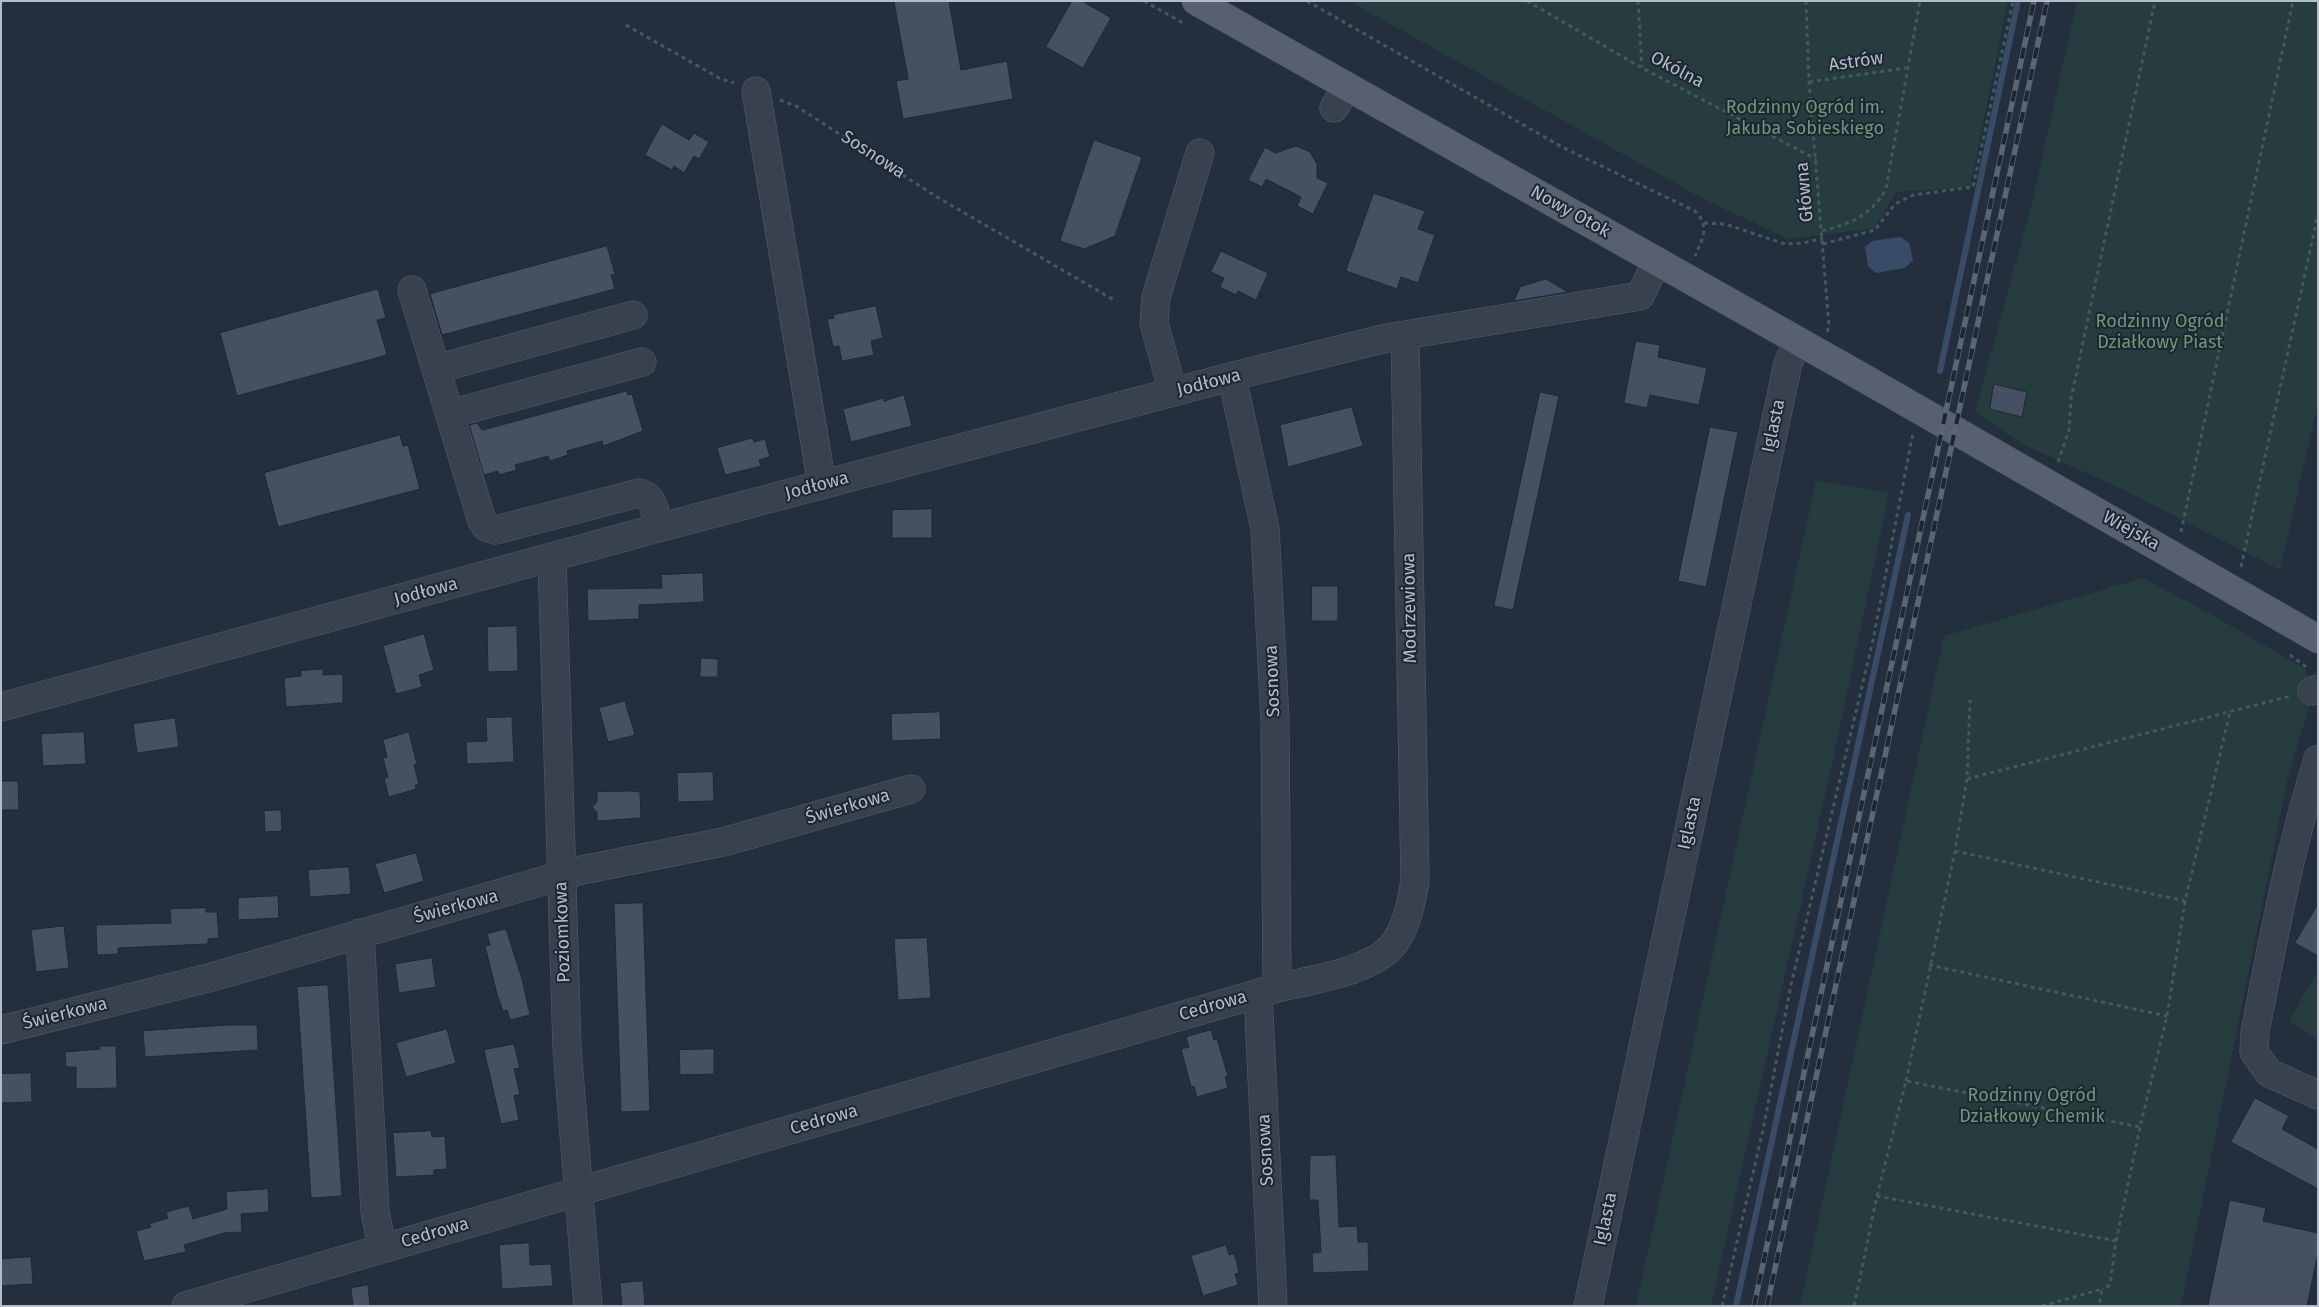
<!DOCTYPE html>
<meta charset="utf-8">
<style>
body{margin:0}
#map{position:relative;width:2319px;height:1307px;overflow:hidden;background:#242f3e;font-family:"Fira Sans",sans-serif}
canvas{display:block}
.frame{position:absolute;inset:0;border:2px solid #b4bcc9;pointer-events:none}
</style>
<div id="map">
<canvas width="2319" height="1307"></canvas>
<div class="frame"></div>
</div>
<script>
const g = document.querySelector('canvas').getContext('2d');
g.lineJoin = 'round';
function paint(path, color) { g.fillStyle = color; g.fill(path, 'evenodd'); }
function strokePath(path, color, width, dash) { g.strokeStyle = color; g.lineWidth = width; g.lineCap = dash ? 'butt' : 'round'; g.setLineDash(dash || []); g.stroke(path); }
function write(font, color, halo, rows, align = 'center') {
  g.font = font + ' "Fira Sans",sans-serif'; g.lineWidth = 4; g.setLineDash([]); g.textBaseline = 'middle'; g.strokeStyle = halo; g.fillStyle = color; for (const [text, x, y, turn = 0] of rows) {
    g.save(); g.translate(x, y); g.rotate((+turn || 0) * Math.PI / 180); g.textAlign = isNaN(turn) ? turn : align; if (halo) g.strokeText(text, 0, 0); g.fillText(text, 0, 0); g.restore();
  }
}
const green = new Path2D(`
 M 1349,1 L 2008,1 L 1970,187 L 1896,192 L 1875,228 L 1788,239 L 1702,198 Z
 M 2077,1 L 2318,1 L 2318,403 L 2280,570 L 2122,489 L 2022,444 L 1975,412 L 2032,203 Z
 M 1816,481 L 1889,493 L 1834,755 L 1711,1306 L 1636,1306 Z
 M 2143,578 L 2223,621 L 2305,669 L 2312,691 L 2311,701 L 2289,773 L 2181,1306 L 1800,1306 L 1944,636 Z
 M 2315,975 L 2318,977 L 2318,1039 L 2289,1022 Z`);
const water = new Path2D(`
 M 1901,237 L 1909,243 L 1913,260 L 1905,268 L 1876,273 L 1868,266 L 1865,247 L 1872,241 Z`);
const stream = new Path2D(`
 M 1940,371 L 2018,1
 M 1736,1306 L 1908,515`);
const building = new Path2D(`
 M 894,1 L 949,1 L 961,70 L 1007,61 L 1013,99 L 903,119 L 896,81 L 908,79 Z
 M 1072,1 L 1082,1 L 1111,18 L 1083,68 L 1046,47 Z
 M 662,124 L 689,140 L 694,133 L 709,142 L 699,159 L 694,156 L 684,173 L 674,166 L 672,170 L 645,155 Z
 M 1094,140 L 1142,157 L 1115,236 L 1084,249 L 1060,241 Z
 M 1296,146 L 1310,152 L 1317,164 L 1317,178 L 1328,183 L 1313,214 L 1297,206 L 1301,197 L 1266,179 L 1262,187 L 1248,180 L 1265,147 L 1275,153 Z
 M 1374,193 L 1425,211 L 1418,229 L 1435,235 L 1418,283 L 1401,277 L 1397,289 L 1346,271 Z
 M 607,246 L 615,274 L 611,275 L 615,289 L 442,335 L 430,294 Z
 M 1221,251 L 1268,273 L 1256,300 L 1238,291 L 1236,295 L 1220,287 L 1224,278 L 1211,272 Z
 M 1546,279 L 1568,292 L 1514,301 L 1520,287 Z
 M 378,289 L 386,318 L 377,320 L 387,355 L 237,396 L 220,333 Z
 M 876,306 L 883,338 L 871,341 L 874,355 L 842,361 L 839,346 L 833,347 L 827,319 L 834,318 L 833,315 Z
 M 1636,341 L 1660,345 L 1658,357 L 1707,368 L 1699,405 L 1650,395 L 1647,408 L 1624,403 Z
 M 1994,384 L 2027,392 L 2022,417 L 1990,409 Z
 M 627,391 L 628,395 L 632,394 L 643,431 L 603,446 L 602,441 L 567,451 L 568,455 L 550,461 L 548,456 L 515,465 L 517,470 L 499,475 L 498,471 L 484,475 L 469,425 L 477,423 L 482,430 Z
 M 1540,392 L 1559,396 L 1513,610 L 1494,606 Z
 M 904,395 L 912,426 L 851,442 L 843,409 L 884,398 L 884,401 Z
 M 1352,407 L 1363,446 L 1288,467 L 1280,425 Z
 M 1710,427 L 1738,432 L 1706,587 L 1678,581 Z
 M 400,435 L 403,446 L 408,445 L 420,489 L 278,527 L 264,473 Z
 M 753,438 L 754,442 L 765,439 L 770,457 L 759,460 L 761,466 L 725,475 L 717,448 Z
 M 932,509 L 932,538 L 892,538 L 892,510 Z
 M 703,573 L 704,602 L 639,605 L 639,619 L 588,621 L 587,589 L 662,588 L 661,575 Z
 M 1312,586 L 1338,586 L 1338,621 L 1312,621 Z
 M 517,626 L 518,671 L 488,672 L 487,627 Z
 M 424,634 L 434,670 L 419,675 L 422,687 L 396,694 L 383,646 Z
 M 701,658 L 718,659 L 718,677 L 700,677 Z
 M 324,669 L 323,675 L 343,674 L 343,703 L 286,707 L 284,678 L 301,676 L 301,671 Z
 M 625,701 L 635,735 L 608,742 L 599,708 Z
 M 940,712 L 941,739 L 892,741 L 891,714 Z
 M 512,717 L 514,762 L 467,764 L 466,742 L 487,741 L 486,718 Z
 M 175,718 L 179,747 L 137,753 L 133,724 Z
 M 84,732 L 86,764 L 43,766 L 41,734 Z
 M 409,732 L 417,764 L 414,765 L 419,784 L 415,785 L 416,789 L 389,797 L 384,779 L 388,777 L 383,758 L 387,757 L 383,740 Z
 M 713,772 L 714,801 L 678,802 L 677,773 Z
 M 1,781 L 18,781 L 19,810 L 1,810 Z
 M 629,791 L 640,792 L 641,818 L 597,821 L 597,812 L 592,807 L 597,802 L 597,792 Z
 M 281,810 L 282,831 L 265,832 L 264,811 Z
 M 416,853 L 424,881 L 384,893 L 375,864 Z
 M 349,867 L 351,894 L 310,897 L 308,870 Z
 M 278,896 L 279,918 L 238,920 L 238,898 Z
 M 643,903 L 650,1111 L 621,1112 L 614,904 Z
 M 2318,904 L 2318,956 L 2295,943 Z
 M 206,908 L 206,912 L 217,912 L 219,938 L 208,939 L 208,944 L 118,948 L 118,954 L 97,955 L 96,925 L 171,923 L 170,909 Z
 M 64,926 L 69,968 L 36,972 L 31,930 Z
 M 506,929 L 522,979 L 530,1015 L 510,1020 L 507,1010 L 503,1011 L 497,994 L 485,946 L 490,945 L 487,934 Z
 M 927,938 L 931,998 L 898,1000 L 894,939 Z
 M 432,958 L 436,987 L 399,993 L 395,964 Z
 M 328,985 L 342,1196 L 311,1198 L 297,987 Z
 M 227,1025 L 257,1025 L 258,1050 L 145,1057 L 143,1031 Z
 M 447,1029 L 456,1063 L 406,1077 L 396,1043 Z
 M 1211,1030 L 1214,1040 L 1217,1039 L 1228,1076 L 1225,1077 L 1228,1088 L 1197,1097 L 1194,1086 L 1191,1087 L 1181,1049 L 1189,1047 L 1186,1037 Z
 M 514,1044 L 520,1068 L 514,1069 L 520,1094 L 514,1096 L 519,1120 L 501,1124 L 484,1050 Z
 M 100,1046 L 116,1046 L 117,1088 L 76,1089 L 76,1067 L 66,1067 L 65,1052 L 100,1049 Z
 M 714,1049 L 714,1074 L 680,1075 L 679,1050 Z
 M 31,1073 L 32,1102 L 1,1103 L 1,1074 Z
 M 2255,1098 L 2289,1116 L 2282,1129 L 2318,1149 L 2318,1189 L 2231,1142 Z
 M 431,1131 L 432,1137 L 445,1136 L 447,1169 L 434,1170 L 434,1175 L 396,1177 L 393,1133 Z
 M 1336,1155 L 1339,1227 L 1357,1226 L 1358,1242 L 1368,1242 L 1369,1271 L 1313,1273 L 1312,1253 L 1321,1252 L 1318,1200 L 1309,1200 L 1310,1156 Z
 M 268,1189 L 269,1212 L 241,1214 L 242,1232 L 224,1233 L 184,1245 L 186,1252 L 144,1261 L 136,1231 L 151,1227 L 149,1224 L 168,1218 L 166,1212 L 189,1206 L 193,1219 L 227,1209 L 226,1192 Z
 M 2230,1200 L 2266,1208 L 2263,1221 L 2318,1233 L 2318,1253 L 2307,1306 L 2208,1306 Z
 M 529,1243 L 530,1265 L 551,1264 L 553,1286 L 502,1289 L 499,1245 Z
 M 1226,1245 L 1229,1255 L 1234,1254 L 1237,1263 L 1239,1273 L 1235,1274 L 1238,1285 L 1203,1296 L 1191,1256 Z
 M 31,1257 L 33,1284 L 1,1286 L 1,1259 Z
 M 643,1281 L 645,1306 L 622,1306 L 620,1283 Z
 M 368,1285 L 370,1306 L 353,1306 L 351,1288 Z`);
const path = new Path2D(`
 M 1144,1 L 1185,24
 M 1307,1 L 1562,147 L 1695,211 C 1710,226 1703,238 1695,256
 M 1527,1 L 1642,68 L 1816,159
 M 1638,1 L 1642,67
 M 1806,1 L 1809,82 L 1829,326 L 1827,332
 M 626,25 L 719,78 L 734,83
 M 1809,82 L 1906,68
 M 780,100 L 796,106 L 937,197 L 1114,300
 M 1704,223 L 1725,224 L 1785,244 L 1804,243 L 1823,238
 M 1822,231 C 1852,223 1870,216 1886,189 L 1920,1
 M 1823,244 L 1875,230 L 1895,204 L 1913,195 L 1973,187 L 2013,1
 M 2058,462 L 2069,430 L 2071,399 L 2155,1
 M 2181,532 L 2293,1
 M 2241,567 L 2318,214
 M 2290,655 L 2308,668
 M 1967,779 L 2291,696
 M 1955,851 L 2185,901
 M 1929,965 L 2167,1016
 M 1906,1081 L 1955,851 L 1967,779 L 1970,700
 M 1877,1196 L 1906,1081 L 2140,1127 L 2167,1016 L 2185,901 L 2230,712
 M 2116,1241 L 2140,1127
 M 1722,1306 L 1763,1130 L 1791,985 L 1873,640 L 1913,433
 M 1854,1306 L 1877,1196 L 2116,1241 L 2110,1285 L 2102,1289
 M 2042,1306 L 2102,1289 L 2099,1306`);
const minor = new Path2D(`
 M 756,91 L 822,485
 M 1334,108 L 1347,86
 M 412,290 L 482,521 L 486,527 L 496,530 L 639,493 C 654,495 656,515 658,528
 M 436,369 L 633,315
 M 1232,377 L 1265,529 L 1275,720 L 1277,988
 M 1170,392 L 1169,378 L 1154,323 L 1156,297 L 1200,153
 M 450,414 L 642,362
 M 552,558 L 567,1048 L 588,1306
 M 2312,691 L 2318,689
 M 1,707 L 658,528 L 1249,372 L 1387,338 L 1640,296 L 1657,261
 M 2318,759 C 2290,848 2273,940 2255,1032 L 2254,1052 L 2269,1073 L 2318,1095
 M 360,933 L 375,1211 L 382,1248
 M 1258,993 L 1273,1306
 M 1,1030 L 212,977 L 577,871 L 723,842 L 911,789
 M 186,1306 L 1277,988 C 1309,980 1370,972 1392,946 C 1407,928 1411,903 1415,881 L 1405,335
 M 1588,1306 L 1788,363 L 1798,341`);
const major = new Path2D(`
 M 1196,1 L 1855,373 L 2318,639`);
const rail = new Path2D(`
 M 1754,1306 L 2034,1
 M 1767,1306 L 2047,1`);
const streetNames = [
 ["Astrów",1856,62,-8],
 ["Okólna",1677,70,28],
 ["Sosnowa",873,155,33],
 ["Główna",1805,192,-95],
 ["Nowy Otok",1570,212,29],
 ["Jodłowa",1209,383,-14],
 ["Iglasta",1774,426,-78],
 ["Jodłowa",817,486,-15],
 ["Wiejska",2131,531,29],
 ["Jodłowa",426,592,-15],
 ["Modrzewiowa",1410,608,-91],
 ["Sosnowa",1273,681,-92],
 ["Świerkowa",848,807,-16],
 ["Iglasta",1690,823,-78],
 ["Świerkowa",456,907,-15],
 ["Poziomkowa",563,932,-92],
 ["Cedrowa",1213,1006,-16],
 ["Świerkowa",65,1014,-14],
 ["Cedrowa",824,1120,-16],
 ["Sosnowa",1266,1150,-93],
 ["Iglasta",1606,1219,-78],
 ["Cedrowa",435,1233,-16]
];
const parkNames = [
 ["Rodzinny Ogród im.",1805,108],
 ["Jakuba Sobieskiego",1805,129],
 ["Rodzinny Ogród",2160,322],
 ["Działkowy Piast",2160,343],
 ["Rodzinny Ogród",2032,1096],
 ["Działkowy Chemik",2032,1117]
];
paint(green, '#263c3f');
paint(water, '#394c67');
strokePath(stream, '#394c67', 6);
paint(building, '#455162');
strokePath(building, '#1f2835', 1);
strokePath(minor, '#565f6c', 29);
strokePath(major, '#414a57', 29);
strokePath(path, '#44595c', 3, [4, 4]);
strokePath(minor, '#38414e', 28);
strokePath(major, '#56606e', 28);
strokePath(rail, '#5a6575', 5.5);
strokePath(rail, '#1d2633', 4, [11]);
write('18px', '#b4bcc9', '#1d2633', streetNames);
write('18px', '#6b9a76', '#1d2633', parkNames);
</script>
